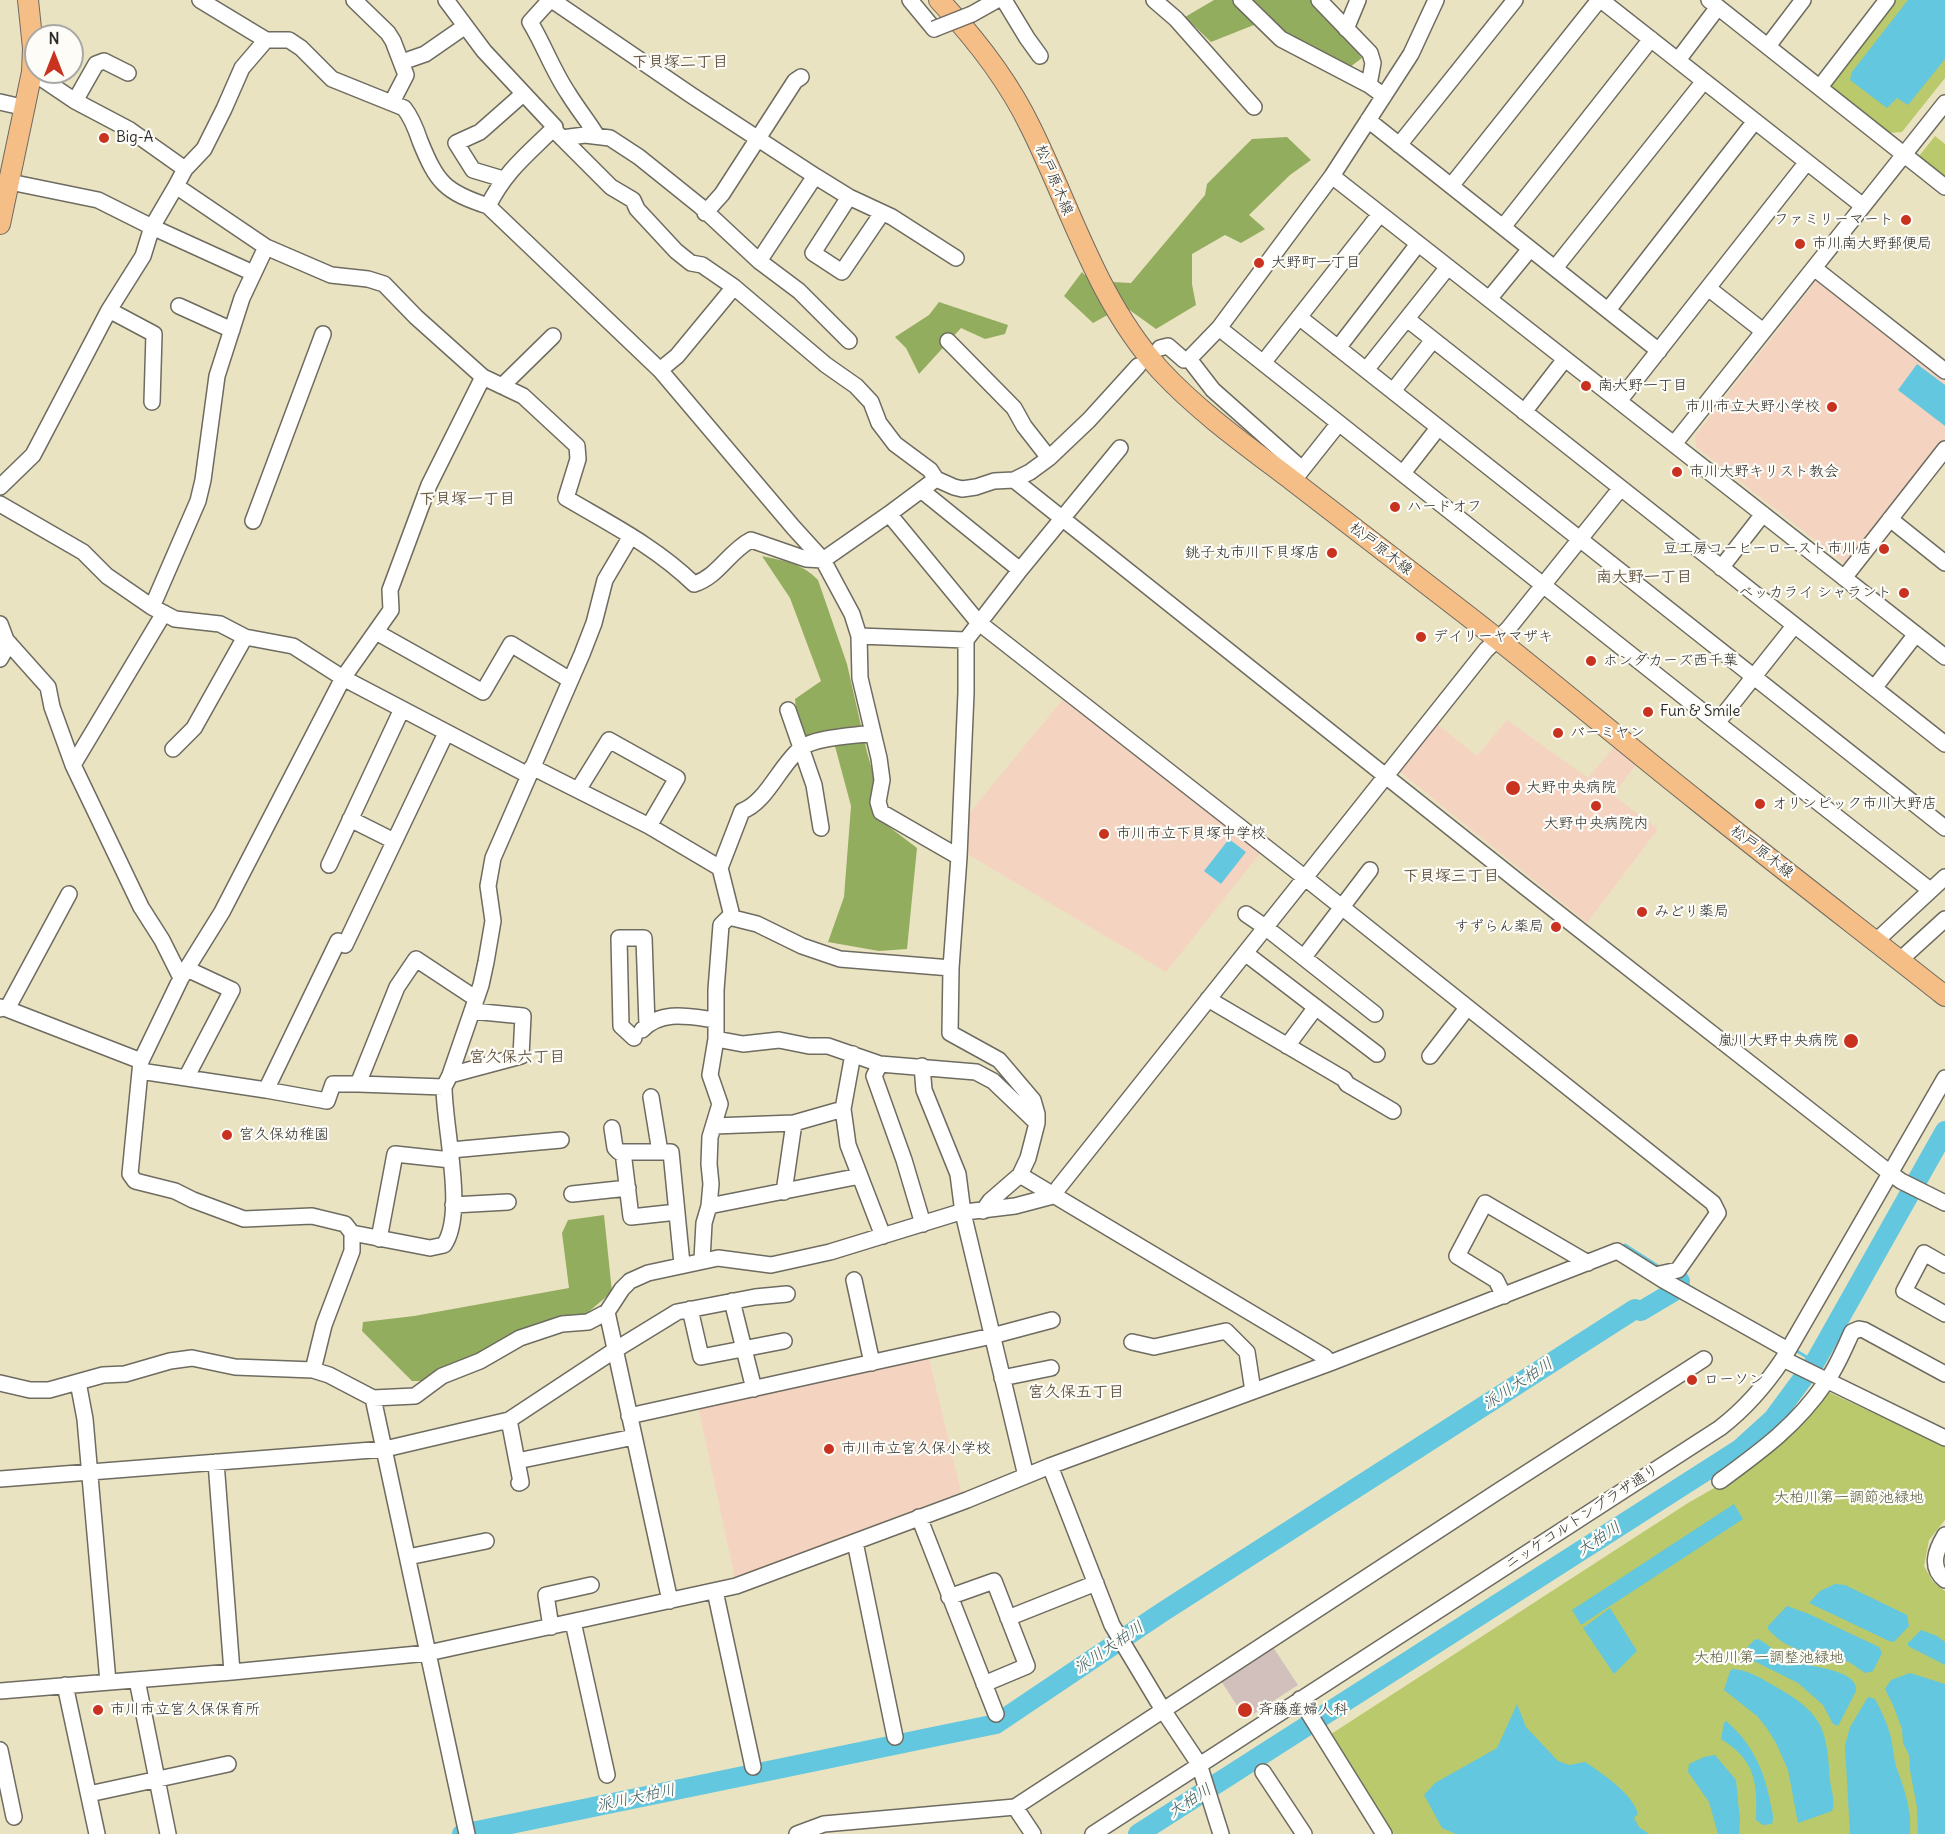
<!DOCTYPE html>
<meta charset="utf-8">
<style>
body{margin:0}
#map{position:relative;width:1945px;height:1834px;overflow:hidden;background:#eae3c2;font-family:Delius,sans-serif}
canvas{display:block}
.north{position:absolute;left:24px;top:24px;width:60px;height:60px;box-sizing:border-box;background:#fdfcf7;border:2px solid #a9a8a5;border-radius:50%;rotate:0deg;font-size:16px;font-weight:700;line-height:24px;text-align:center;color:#2b2b2b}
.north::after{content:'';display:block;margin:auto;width:21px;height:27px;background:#c8321e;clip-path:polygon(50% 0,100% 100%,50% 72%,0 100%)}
</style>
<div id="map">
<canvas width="1945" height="1834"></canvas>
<div class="north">N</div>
</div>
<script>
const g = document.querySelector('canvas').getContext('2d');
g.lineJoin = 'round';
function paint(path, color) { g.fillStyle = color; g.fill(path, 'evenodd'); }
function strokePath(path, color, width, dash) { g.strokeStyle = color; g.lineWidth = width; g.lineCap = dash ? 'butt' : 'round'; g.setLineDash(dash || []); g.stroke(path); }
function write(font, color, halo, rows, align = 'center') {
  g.font = font + ' Delius,"Klee One",sans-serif'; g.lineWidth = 4.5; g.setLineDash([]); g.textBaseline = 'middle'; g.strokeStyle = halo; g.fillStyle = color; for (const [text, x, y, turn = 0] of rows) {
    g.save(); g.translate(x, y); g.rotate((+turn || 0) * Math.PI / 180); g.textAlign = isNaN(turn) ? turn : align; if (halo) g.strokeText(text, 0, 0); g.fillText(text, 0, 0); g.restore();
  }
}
const built = new Path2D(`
 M 1817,280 L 1822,280 L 1945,377 L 1945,440 L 1848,563 L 1843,562 L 1696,447 L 1695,436 Z
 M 1064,698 L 1262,851 L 1166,972 L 969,855 L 966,817 Z
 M 1507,720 L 1588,778 L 1615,746 L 1637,763 L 1613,795 L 1658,829 L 1587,923 L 1399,771 L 1437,724 L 1477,756 Z
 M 928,1354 L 961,1492 L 735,1579 L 698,1406 Z`);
const industrial = new Path2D(`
 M 1271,1644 L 1298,1685 L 1246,1719 L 1219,1678 Z`);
const green = new Path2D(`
 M 1895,0 L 1945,0 L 1945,78 L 1902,132 L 1888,133 L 1827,87 Z
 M 1935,136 L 1945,144 L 1945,176 L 1919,156 Z
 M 1826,1391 L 1945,1446 L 1945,1520 L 1929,1540 L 1924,1566 L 1933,1582 L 1945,1591 L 1945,1834 L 1394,1834 L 1328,1736 L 1688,1503 L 1751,1467 L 1774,1449 Z`);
const forest = new Path2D(`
 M 1214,0 L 1314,0 L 1362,58 L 1350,67 L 1293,39 L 1269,19 L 1211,42 L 1185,17 Z
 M 1287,137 L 1311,160 L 1290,175 L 1249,215 L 1265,229 L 1241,243 L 1225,235 L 1192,254 L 1192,284 L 1196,305 L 1156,329 L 1124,306 L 1093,323 L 1064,296 L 1082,272 L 1095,285 L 1112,282 L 1131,283 L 1205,195 L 1207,184 L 1252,139 Z
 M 939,302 L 1008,325 L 1005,334 L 985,339 L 961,328 L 919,374 L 906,348 L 895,337 L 929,315 Z
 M 762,556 C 784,561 802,563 818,580 L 847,664 L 867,752 L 888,826 L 917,848 L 907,949 L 879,951 L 828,942 L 844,897 L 851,806 L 832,735 L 798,735 L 795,699 L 821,681 L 790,598 Z
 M 604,1215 L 612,1292 L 580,1319 L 426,1381 L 412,1381 L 362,1331 L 363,1322 L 414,1316 L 569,1288 L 562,1233 L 568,1220 Z`);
const water = new Path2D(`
 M 1908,0 L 1945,0 L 1945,59 L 1908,105 L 1897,98 L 1887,108 L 1850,80 L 1852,72 Z
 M 1917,364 L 1945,385 L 1945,426 L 1898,390 Z
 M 1229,839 L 1246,852 L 1221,884 L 1204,871 Z
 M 1734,1504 L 1743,1519 L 1581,1625 L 1572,1610 Z
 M 1835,1584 L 1845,1585 L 1907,1615 L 1909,1626 L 1894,1642 L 1889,1641 L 1809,1603 L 1820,1591 Z
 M 1787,1606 L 1809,1614 L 1879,1647 L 1882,1653 L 1873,1671 L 1866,1673 C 1859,1670 1854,1664 1846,1661 C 1815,1650 1793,1657 1768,1629 L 1768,1626 Z
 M 1610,1608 L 1637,1651 L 1614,1674 L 1583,1628 Z
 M 1921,1630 L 1937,1636 L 1945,1642 L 1945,1665 L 1908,1646 L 1908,1643 Z
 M 1758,1639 C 1769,1644 1777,1655 1789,1660 C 1804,1667 1859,1668 1856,1691 L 1838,1726 L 1833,1724 L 1823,1705 L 1798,1683 L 1746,1657 L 1744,1651 L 1754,1640 Z
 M 1733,1669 C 1747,1670 1759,1677 1771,1684 C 1820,1712 1827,1723 1830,1780 C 1831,1791 1836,1801 1832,1811 L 1798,1823 L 1788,1770 L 1776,1743 L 1766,1727 L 1757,1716 L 1724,1690 L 1730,1671 Z
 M 1910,1673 L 1945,1684 L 1945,1834 L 1918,1834 L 1917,1807 L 1910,1770 L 1909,1755 L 1903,1743 L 1902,1729 L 1893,1705 L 1885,1689 L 1891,1680 Z
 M 1868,1697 L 1875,1699 C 1881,1710 1886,1721 1890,1734 C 1893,1744 1893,1755 1896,1766 C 1904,1788 1912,1810 1910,1834 L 1850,1834 L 1845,1746 L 1850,1727 Z
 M 1517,1704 L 1526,1727 L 1558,1761 L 1569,1765 L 1585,1762 C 1602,1773 1633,1794 1638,1814 L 1634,1818 L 1639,1827 L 1649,1834 L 1456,1834 L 1442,1828 L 1424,1795 L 1435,1783 L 1497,1748 Z
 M 1726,1721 C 1751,1742 1764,1769 1770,1801 C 1771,1809 1775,1816 1772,1824 L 1763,1825 L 1756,1820 C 1757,1782 1756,1761 1721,1739 L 1724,1723 Z
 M 1715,1755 L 1736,1780 L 1740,1820 L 1739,1834 L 1718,1834 L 1709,1802 L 1688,1772 L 1689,1764 L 1704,1757 Z`);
const stream = new Path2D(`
 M 1621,1247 L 1625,1245 L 1661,1268
 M 1674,1277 L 1694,1289
 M 1795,1350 L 1815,1362`);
const river = new Path2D(`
 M 462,1834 L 996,1724 L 1161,1613 L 1635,1309 L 1641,1311 L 1673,1292 L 1680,1281
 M 1138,1834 L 1740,1449 L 1773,1419 L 1815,1362 L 1945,1131`);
const minor = new Path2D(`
 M 200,0 L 266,40 L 289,40 L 301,48 L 332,79 L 404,108 C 412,118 416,129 420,141 C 437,183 445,192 488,206 L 660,370 L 793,527 L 823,560 L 852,614 L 859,636 L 860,678 L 879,758 L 882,780 L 878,802 L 881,812 L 959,857
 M 354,0 L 388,33 L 393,41 L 406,75 L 392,102
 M 446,0 L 484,51 L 555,127 C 527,155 506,170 488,206
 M 550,0 L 530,22 C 544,45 553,71 568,93 C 577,108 588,121 597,136
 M 552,0 L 691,95 L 815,176 L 849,197 L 892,217 L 956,258
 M 910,0 L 934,29
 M 1004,0 L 1027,38 L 1040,56
 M 1154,0 L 1176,19 L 1254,107
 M 1241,0 L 1281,39 L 1369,85 L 1384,96
 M 1319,0 L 1370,53 L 1373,63 L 1369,85
 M 1601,0 L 1863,206
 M 1709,0 L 1945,187
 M 972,14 L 997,0
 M 1346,29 L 1358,0
 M 266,40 L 242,68 L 224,109 L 204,149 L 185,169 L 176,186 L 266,247 L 331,275 L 368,279 L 384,284 L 416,317 L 483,377 L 523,396 L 577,446 L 578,459 L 566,498 C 612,525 656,547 694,584 C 718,577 729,551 751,540 L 806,559 L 823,560 L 889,514 L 936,479
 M 1768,46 L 1803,0
 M 1678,60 L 1718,7
 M 402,62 L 425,54 L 464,27
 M 32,72 L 75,101 L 130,130 L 185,169
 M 1820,87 L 1887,0
 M 75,101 L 96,64 L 104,61 L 128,73
 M 0,102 L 26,108
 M 1368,120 L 1659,351
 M 553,129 L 611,187 L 633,200 L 637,209 L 676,251 L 691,263 L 702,265 L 734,287 L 826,365 L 856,386 L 871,402 L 879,423 L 895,444 L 930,470 L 936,479 L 954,487 L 962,489 L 976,487 L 994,481 L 1014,480 L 1030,472 L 1049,458 L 1089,420 L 1138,366
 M 562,138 L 585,135 L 610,138 L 639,157 L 700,206 L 759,261 L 799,291 L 849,341
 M 1399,145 L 1515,0
 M 1332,176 L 1945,657
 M 503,179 L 473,170 L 456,143 L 480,132 L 523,94
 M 10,182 L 98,200 L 152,227 L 253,273
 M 1451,186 L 1599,0
 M 849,197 L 813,253 L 842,272 L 882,213
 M 705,213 L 722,194 L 795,81 L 801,77
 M 1503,227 L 1651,39
 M 759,261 L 815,176
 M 1555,268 L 1704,81
 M 1814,268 L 1945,371
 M 1708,288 L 1763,331
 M 1489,299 L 1530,249
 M 179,306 L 232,330
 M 109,310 L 154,334 L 152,402
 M 1608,310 L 1755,121
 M 1299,317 L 1945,828
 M 1407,319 L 1945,744
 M 1219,328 L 1717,723 L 1930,890
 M 948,341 L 1014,408 L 1024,426 L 1049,458
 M 1160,348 L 1168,346 L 1184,360 L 1189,359 L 1219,328 L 1332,176 L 1411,54 L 1436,0
 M 1338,348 L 1418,244
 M 1189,359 L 1213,390 L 1302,469
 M 1263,363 L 1380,214
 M 660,370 L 677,356 L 734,287
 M 1366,370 L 1448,267
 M 502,386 L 553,336
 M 1393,391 L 1433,340
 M 1619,401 L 1807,162
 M 1524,412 L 1565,359
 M 1674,444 L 1945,103
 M 1403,473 L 1438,428
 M 1297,476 L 1339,423
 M 1014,480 L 1525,887 L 1890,1173 L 1901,1181 L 1945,1203
 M 0,487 L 33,455 L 109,310 L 143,256 L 152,227 L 176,186
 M 921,490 L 1020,570
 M 0,504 L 83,552 L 107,576 L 152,607 L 175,619 L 220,624 L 245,637 L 293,646 L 343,678 L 528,775
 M 889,514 L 978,622 L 1304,877 L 1713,1203 L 1718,1213 L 1678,1270 L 1655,1275
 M 1890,519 L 1945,563
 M 253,521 L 323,334
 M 1721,568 L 1763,514
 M 1844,578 L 1945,449
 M 152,607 L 198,501 L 203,480 L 217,376 L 242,298 L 266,247
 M 0,624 L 6,640 L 48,687 L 52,707 L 73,765 L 141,907 L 162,940 L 181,978
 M 376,632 L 483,692 L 511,644 L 570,680
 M 859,636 L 966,640
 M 0,659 L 9,643
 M 1875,687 L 1916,634
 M 788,710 L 814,785 L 821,828
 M 1717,723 L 1794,626
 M 173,749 L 194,728 L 245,637
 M 73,765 L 164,613
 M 532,767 L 649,826 L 720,868
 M 578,790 L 609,740 L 677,778 L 649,826
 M 350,819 L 394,841
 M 329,865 L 402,709
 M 1246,914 L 1265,927 L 1375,1014
 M 729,917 L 757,924 L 802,946 L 840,959 L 951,968
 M 1876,941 L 1945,877
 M 1245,953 L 1377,1054
 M 1304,957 L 1370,870
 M 1900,960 L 1945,919
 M 1208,999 L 1344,1079 L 1347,1084 L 1393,1111
 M 0,1009 L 0,1007 L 7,1009 L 141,1061
 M 7,1009 L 69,894
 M 642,1030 C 662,1009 691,1017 716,1020
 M 634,1038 L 621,1026 L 619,938 L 644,938 L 647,1025
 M 716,1039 L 743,1044 L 779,1040 L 809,1046 L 828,1046 L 880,1064 L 976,1072 L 993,1081 L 1037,1123
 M 1287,1046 L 1316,1007
 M 853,1054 L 843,1109 L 848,1145 L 883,1236
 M 1430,1056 L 1467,1008
 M 880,1064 L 874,1076 L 904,1160 L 923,1224
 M 922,1066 L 924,1090 L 958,1174 L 963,1213 L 1026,1476
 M 140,1071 L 266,1090 L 327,1101 L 333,1084 L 358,1084
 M 450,1075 L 521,1056 L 523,1016 L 472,1011
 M 186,1078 L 232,990 L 187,969
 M 444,1087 L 358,1084 L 397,987 L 416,959 L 475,998
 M 266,1090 L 338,941 L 345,945 L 446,733
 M 651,1097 L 660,1152
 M 714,1126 L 794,1123 L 843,1109
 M 612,1128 L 615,1148 L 619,1152 L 671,1152 L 682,1264
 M 451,1150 L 561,1140
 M 623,1152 L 631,1217 L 677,1212
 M 1020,1175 L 1325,1357 L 1330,1363
 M 784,1192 L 794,1123
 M 572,1194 L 628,1188
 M 453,1205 L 508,1202
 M 709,1206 L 860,1176
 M 983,1211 L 990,1201 L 1020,1175 L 1028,1158 L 1037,1123 L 1037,1114 L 1033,1100 L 999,1060 L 950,1033 L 951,968 L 959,857 L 966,693 L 966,640 L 1020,570 L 1120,448
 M 352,1233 L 430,1248 L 444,1245 C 466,1213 444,1127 444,1087 L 450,1075 L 481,985 L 486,962 L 493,921 L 488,886 L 493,858 L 582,654 L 594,623 L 605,580 L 631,536
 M 379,1239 L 395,1154 L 451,1160
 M 702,1260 L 704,1223 L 709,1206 L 711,1184 L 709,1164 L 710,1137 L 720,1104 L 710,1075 L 716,1039 L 716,990 L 721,925 L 731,915 L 731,912 L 720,868 L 742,811 C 766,803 780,765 801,748 C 816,737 854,736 873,733
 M 1945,1265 L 1924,1253 L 1904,1291 L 1945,1314
 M 854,1280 L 872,1363
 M 1504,1296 L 1496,1280 L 1457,1256 L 1485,1203 L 1588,1263
 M 732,1301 L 754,1389
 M 690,1309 L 701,1357 L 784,1341
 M 607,1312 L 670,1601
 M 1132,1342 L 1154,1347 L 1226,1331 L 1247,1352 L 1253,1391
 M 1783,1359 L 1945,1438
 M 313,1370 L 324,1325 L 352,1251 L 352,1233 L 345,1224 L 312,1216 L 244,1219 L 193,1200 L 175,1191 L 135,1181 L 130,1174 L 141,1061 L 181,978 L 222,912 L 343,678 L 391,610 L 390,590 L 429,485 L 483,377
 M 1002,1378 L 1051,1368
 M 78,1382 L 85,1419 L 108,1682
 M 0,1383 L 30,1390 L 49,1390 L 103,1375 L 125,1374 L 170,1361 L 192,1358 L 235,1367 L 313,1370 L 329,1375 L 373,1398 L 415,1396 L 442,1376 L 480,1361 L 520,1338 L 562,1324 L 588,1322 L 607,1312 L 622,1289 L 630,1281 L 648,1273 L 718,1258 L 771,1265 L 830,1252 L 957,1213 L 1015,1206 L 1053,1196 L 1059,1187 L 1486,650 L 1508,629 L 1620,489
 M 373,1398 L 467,1834
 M 629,1416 L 992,1336 L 1052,1320
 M 509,1420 L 521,1482 L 519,1483
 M 517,1461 L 634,1437
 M 216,1462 L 232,1672
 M 1050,1466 L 1112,1625 L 1163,1710 L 1199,1764 L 1221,1834
 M 0,1479 L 385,1449 L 509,1420 L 615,1350 L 677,1312 L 755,1297 L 787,1294
 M 1720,1481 C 1761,1451 1797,1425 1826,1382 C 1837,1367 1844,1349 1852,1332 L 1859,1329 L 1864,1330 L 1945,1374
 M 919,1517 L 996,1714
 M 1945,1535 C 1936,1550 1929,1567 1945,1580
 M 855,1542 L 895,1737
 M 408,1557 L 486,1541
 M 715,1591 L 753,1767
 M 949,1597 L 994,1581 L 1027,1666 L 984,1684
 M 1008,1618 L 1096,1583
 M 573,1622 L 607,1775
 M 551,1627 L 546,1595 L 591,1585
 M 137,1680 L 168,1834
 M 65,1685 L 97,1834
 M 0,1691 L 232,1672 L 428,1653 L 736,1586 L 967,1500 L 1050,1466 L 1330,1363 L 1617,1251 L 1663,1280 L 1788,1350
 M 1300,1699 L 1384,1834
 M 0,1750 L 14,1817
 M 1263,1772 L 1304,1834
 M 89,1794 L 228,1764
 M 1015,1807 L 1033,1834
 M 797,1834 L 824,1824 L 1015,1807 L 1497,1492 L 1704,1359
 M 1093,1834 L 1720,1428 C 1746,1408 1765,1386 1783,1359 L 1945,1078`);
const major = new Path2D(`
 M 939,0 C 976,39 1008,80 1031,128 C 1072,211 1097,300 1160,370 C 1199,412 1247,446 1293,481 C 1348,523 1403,566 1459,609 C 1541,672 1620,740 1701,804 C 1782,869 1864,932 1945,996
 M 0,224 L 32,72 L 33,48 L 28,0`);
const minorBridge = new Path2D(`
 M 934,29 L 972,14`);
const markers = [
 [104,138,6,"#c8321e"],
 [1906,220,6,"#c8321e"],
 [1800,244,6,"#c8321e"],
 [1259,263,6,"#c8321e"],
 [1586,386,6,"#c8321e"],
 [1832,407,6,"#c8321e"],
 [1677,472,6,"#c8321e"],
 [1395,507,6,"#c8321e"],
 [1884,549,6,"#c8321e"],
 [1332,553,6,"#c8321e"],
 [1904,593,6,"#c8321e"],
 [1421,637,6,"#c8321e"],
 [1591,661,6,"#c8321e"],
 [1648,712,6,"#c8321e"],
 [1558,733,6,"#c8321e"],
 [1513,788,8,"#c8321e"],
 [1760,804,6,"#c8321e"],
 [1596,806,6,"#c8321e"],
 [1104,834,6,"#c8321e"],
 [1642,912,6,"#c8321e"],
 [1556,927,6,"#c8321e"],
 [1851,1041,8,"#c8321e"],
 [227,1135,6,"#c8321e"],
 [1692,1380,6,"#c8321e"],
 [829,1449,6,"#c8321e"],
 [98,1710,6,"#c8321e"],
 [1245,1710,8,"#c8321e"]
];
const poiNames = [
 ["Big-A",116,138],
 ["ファミリーマート",1894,220,"right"],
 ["市川南大野郵便局",1812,244],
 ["大野町一丁目",1271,263],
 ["南大野一丁目",1598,386],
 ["市川市立大野小学校",1820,407,"right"],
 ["市川大野キリスト教会",1689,472],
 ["ハードオフ",1407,507],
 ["豆工房コーヒーロースト市川店",1872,549,"right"],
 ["銚子丸市川下貝塚店",1320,553,"right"],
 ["ベッカライ シャラント",1892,593,"right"],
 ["デイリーヤマザキ",1433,637],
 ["ホンダカーズ西千葉",1603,661],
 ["Fun & Smile",1660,712],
 ["バーミヤン",1570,733],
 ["大野中央病院",1526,788],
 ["オリンピック市川大野店",1772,804],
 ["大野中央病院内",1596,824,"center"],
 ["市川市立下貝塚中学校",1116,834],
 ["みどり薬局",1654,912],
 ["すずらん薬局",1544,927,"right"],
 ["嵐川大野中央病院",1838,1041,"right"],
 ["宮久保幼稚園",239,1135],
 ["ローソン",1704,1380],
 ["市川市立宮久保小学校",841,1449],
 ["市川市立宮久保保育所",110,1710],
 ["斉藤産婦人科",1258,1710]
];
const streetNames = [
 ["松戸原木線",1054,180,67],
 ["松戸原木線",1381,549,38],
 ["松戸原木線",1762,852,38],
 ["ニッケコルトンプラザ通り",1582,1517,-33]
];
const parkNames = [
 ["大柏川第一調節池緑地",1849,1498],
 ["大柏川第一調整池緑地",1769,1658]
];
const neighbourhoodNames = [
 ["下貝塚二丁目",680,62],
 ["下貝塚一丁目",467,499],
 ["南大野一丁目",1644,577],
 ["下貝塚三丁目",1451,876],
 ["宮久保六丁目",517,1057],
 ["宮久保五丁目",1076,1392]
];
const waterNames = [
 ["派川大柏川",1518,1384,-33],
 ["大柏川",1599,1539,-33],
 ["派川大柏川",1109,1648,-34],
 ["派川大柏川",636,1798,-12],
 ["大柏川",1190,1801,-33]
];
paint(built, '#f5d3c1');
paint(industrial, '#d1c0bc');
paint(green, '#bac96b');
paint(forest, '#93ad5f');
paint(water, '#62c7df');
strokePath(stream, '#62c7df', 3);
strokePath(river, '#62c7df', 20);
strokePath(minor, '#6e6b60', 18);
strokePath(major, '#6e6b60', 22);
strokePath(minor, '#fff', 15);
strokePath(major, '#f6be87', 20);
strokePath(minorBridge, '#6e6b60', 18, []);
strokePath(minorBridge, '#fff', 15);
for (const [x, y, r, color] of markers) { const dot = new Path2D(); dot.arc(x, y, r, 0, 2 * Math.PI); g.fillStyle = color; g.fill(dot); strokePath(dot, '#fdfcf7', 2); }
write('15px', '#2b2b2b', '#fdfcf7', poiNames, 'left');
write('15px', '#2b2b2b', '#fdfcf7', streetNames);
write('15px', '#565a3e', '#fdfcf7', parkNames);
write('bold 16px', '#655544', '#fdfcf7', neighbourhoodNames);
write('italic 16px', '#3c5a61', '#fdfcf7', waterNames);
</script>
